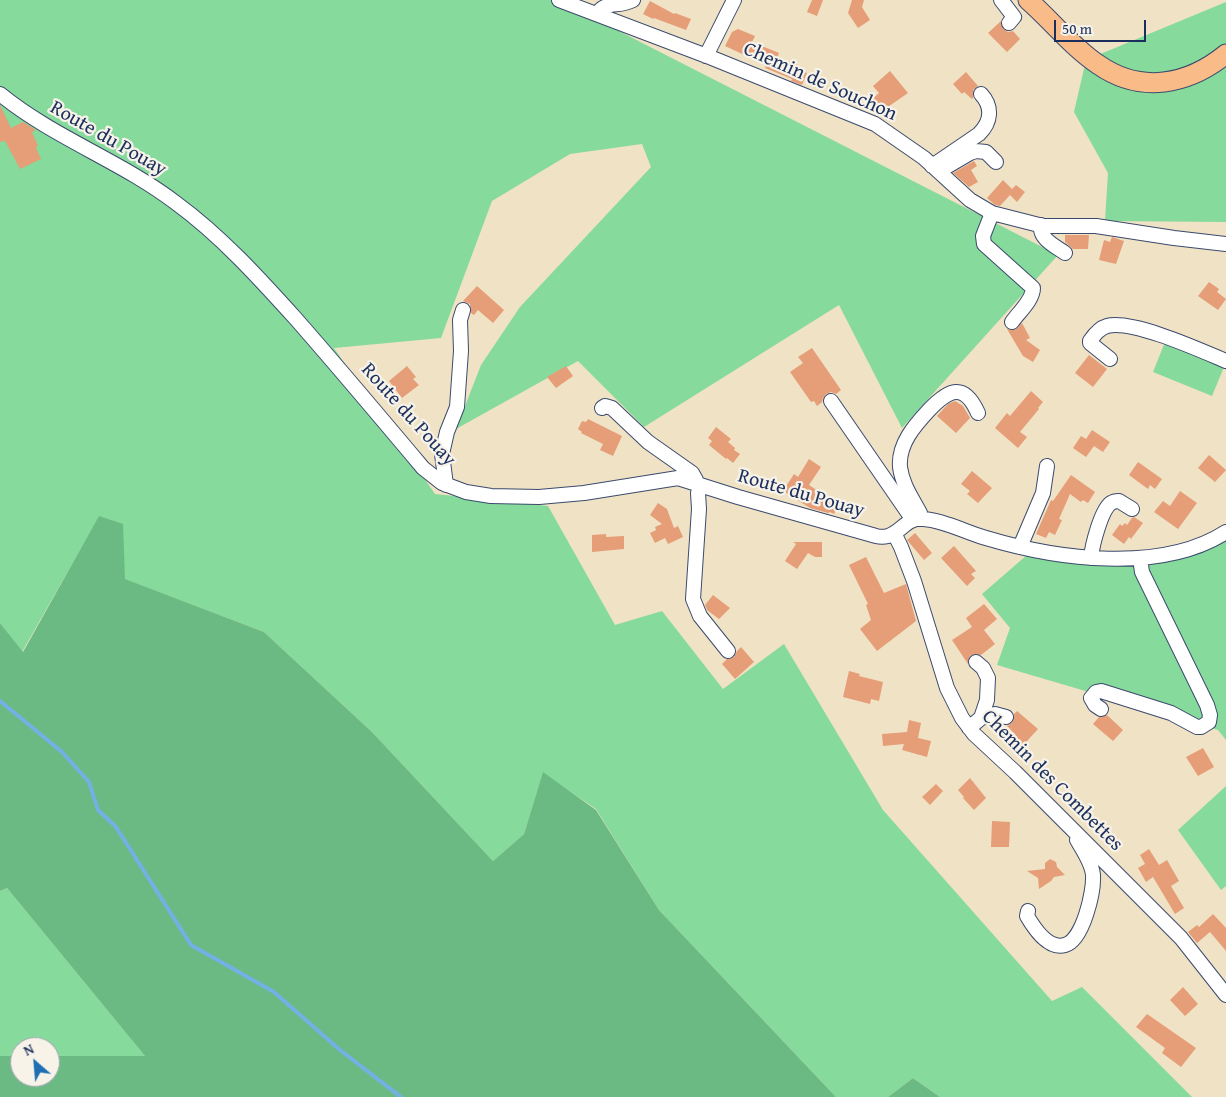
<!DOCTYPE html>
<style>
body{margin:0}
#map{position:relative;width:1226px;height:1097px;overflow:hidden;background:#f0e2c5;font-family:"Gentium Book Plus",serif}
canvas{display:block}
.north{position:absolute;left:10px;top:1037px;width:50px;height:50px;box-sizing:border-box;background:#f7f3e8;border:1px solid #9fa5b1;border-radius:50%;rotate:333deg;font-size:14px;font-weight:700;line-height:20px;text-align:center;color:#1b2f5e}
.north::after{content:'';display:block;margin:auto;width:18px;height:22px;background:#1f6fb2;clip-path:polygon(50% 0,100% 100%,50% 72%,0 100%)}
.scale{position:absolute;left:1054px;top:20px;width:92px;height:22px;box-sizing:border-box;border:2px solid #1b2f5e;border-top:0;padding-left:6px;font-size:15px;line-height:18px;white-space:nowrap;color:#1b2f5e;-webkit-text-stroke:4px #f7f3e8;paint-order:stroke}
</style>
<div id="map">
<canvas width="1226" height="1097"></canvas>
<div class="north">N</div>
<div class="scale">50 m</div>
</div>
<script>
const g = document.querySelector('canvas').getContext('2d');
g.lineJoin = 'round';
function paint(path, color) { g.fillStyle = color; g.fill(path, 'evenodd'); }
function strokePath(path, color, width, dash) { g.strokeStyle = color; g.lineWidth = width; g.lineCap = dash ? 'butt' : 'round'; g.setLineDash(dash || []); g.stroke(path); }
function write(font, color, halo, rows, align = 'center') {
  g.font = font + ' "Gentium Book Plus",serif'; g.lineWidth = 4.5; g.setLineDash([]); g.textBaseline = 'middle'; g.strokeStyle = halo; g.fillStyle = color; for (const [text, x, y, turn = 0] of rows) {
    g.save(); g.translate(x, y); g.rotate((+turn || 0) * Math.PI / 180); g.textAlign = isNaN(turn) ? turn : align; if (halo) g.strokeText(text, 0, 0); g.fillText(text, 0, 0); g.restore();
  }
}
const green = new Path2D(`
 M 0,0 L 558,0 L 1058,255 L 902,428 L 839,305 L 644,427 L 578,361 L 456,429 L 481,365 L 520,307 L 651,167 L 642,144 L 570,154 L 492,201 L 441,338 L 334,348 L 435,494 L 548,506 L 615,625 L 662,611 L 723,689 L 784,644 L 883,810 L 1052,1001 L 1082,987 L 1192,1097 L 940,1097 L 913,1078 L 888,1097 L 836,1097 L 659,910 L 596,809 L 543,773 L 524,834 L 493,861 L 372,732 L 264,632 L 124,579 L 99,517 L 22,652 L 0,623 Z
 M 1226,2 L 1226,222 L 1105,221 L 1108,173 L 1074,112 L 1086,60 Z
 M 1165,342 L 1224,367 L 1212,396 L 1153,372 Z
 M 1226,536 L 1226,740 L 1218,730 L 997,665 L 1010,628 L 982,594 L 1027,555 L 1127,563 Z
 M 1226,786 L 1226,886 L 1221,890 L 1178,830 Z
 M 7,888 L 146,1057 L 50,1056 L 50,1047 L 20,1047 L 20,1056 L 0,1056 L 0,891 Z`);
const forest = new Path2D(`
 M 99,516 L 123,524 L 125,579 L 264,632 L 372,732 L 493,861 L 524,834 L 543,772 L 596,810 L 659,910 L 836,1097 L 0,1097 L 0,1056 L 20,1056 L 20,1077 L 50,1077 L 50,1056 L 145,1056 L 7,888 L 0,891 L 0,623 L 23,652 Z
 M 913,1078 L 940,1097 L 888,1097 Z`);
const stream = new Path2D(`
 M 0,701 L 62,752 L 89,782 L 98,810 L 116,827 L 191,945 L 274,992 L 340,1050 L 401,1097`);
const building = new Path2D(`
 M 812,0 L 823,0 L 817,16 L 807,12 Z
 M 852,0 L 864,0 L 862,7 L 870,20 L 858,28 L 848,13 Z
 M 650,1 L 674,14 L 675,13 L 691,19 L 686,30 L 654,18 L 653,19 L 643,14 Z
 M 1001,21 L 1003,29 L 1008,32 L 1013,31 L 1020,39 L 1007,52 L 988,33 Z
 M 738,29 L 755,36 L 752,42 L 779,53 L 777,58 L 798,65 L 796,69 L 807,73 L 802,85 L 791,81 L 792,79 L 765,68 L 766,65 L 725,46 L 732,32 Z
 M 890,71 L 908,93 L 882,111 L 872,99 L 879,93 L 873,86 Z
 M 966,72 L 978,86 L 973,90 L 973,98 L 972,99 L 964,92 L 962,94 L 953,84 Z
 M 0,105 L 11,128 L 23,122 L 36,130 L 32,132 L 38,146 L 36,148 L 41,159 L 20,169 L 5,141 L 0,142 Z
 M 974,161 L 977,166 L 971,170 L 978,182 L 969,187 L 953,173 Z
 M 1003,180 L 1012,189 L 1016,185 L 1025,192 L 1017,202 L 1010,195 L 1000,206 L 995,205 L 987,198 Z
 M 1065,235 L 1089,235 L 1088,249 L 1073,249 L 1065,242 Z
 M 1112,237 L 1124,241 L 1116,264 L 1099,260 L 1104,240 L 1110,242 Z
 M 1209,282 L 1219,289 L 1217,292 L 1226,299 L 1218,310 L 1198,296 Z
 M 477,286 L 504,310 L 493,323 L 478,310 L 474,315 L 471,313 L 470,304 L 463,301 Z
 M 1022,323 L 1030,338 L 1026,340 L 1040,350 L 1033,362 L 1023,356 L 1007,329 L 1015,330 Z
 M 812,348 L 841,390 L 836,394 L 831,392 L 826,394 L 823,398 L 822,402 L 817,406 L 814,401 L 811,402 L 790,372 L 803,363 L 798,357 Z
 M 1089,355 L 1107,369 L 1093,387 L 1075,373 Z
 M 407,366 L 416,377 L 413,379 L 419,385 L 402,398 L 389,381 Z
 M 566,366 L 573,376 L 556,388 L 547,377 Z
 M 1031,391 L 1043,402 L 1038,408 L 1039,409 L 1020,432 L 1027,437 L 1018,448 L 995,428 L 1007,413 L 1010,416 Z
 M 955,401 L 963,406 L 970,418 L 956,433 L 937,416 L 948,404 Z
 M 588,419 L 622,436 L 613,456 L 600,450 L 603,444 L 581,433 L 582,432 L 578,429 L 582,421 L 586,422 Z
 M 716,427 L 731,439 L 728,442 L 735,448 L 734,450 L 740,454 L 733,463 L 727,458 L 726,459 L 709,445 L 712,441 L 708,438 Z
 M 1092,430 L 1110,442 L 1103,452 L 1094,446 L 1086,457 L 1073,448 L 1081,436 L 1086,439 Z
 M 1209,455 L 1226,470 L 1215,482 L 1198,468 Z
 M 809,459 L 821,467 L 809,485 L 839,505 L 834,514 L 830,512 L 828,513 L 810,508 L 783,491 L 794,474 L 798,477 Z
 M 1138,462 L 1162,479 L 1155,489 L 1150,485 L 1148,489 L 1129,475 Z
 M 972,471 L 992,488 L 978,503 L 967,494 L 970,491 L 961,484 Z
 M 1071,475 L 1095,492 L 1088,503 L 1083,500 L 1081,502 L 1070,494 L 1059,519 L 1062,520 L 1055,535 L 1049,532 L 1046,538 L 1036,534 L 1051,500 L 1053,501 Z
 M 1180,491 L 1197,503 L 1178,529 L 1154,512 L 1163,501 L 1170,506 Z
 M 658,503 L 667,509 L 674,528 L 678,526 L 683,537 L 668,544 L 665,538 L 655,543 L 650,533 L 656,530 L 655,527 L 662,524 L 650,515 Z
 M 1134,517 L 1143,523 L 1131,539 L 1129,537 L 1124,544 L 1112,535 L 1120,524 L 1122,526 L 1125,523 L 1127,525 L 1132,518 Z
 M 915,533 L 932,553 L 924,560 L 907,540 Z
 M 606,534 L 606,537 L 624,536 L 624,549 L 592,552 L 592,535 Z
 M 793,542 L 822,542 L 822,557 L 815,557 L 808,553 L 797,569 L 785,561 L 796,544 Z
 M 954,546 L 976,571 L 971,574 L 975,578 L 967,586 L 941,558 Z
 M 866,557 L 884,593 L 906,584 L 916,621 L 877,651 L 860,629 L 871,620 L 866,605 L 868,604 L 849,565 Z
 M 713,595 L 730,608 L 719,619 L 707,610 L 705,605 Z
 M 984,604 L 997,619 L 984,630 L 995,644 L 981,655 L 974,654 L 970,656 L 968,664 L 952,640 L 972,627 L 966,618 Z
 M 741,647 L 754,662 L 735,679 L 722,664 L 727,659 L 734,657 L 737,651 Z
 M 849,671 L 860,674 L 859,676 L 883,682 L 879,701 L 871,699 L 870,704 L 843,697 Z
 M 1017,711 L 1038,729 L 1019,750 L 1010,742 L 1016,735 L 1007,726 L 1012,723 L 1014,714 Z
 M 1107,715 L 1123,730 L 1113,741 L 1093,724 L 1099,717 Z
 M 909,720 L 921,723 L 918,738 L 931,741 L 927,757 L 902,750 L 904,744 L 883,746 L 882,734 L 907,732 Z
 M 1203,748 L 1214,767 L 1198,776 L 1186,757 Z
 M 970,778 L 986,798 L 974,810 L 963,798 L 964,797 L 958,790 Z
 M 936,784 L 943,791 L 930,805 L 922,797 Z
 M 992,821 L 1010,822 L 1009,847 L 991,847 Z
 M 1149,849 L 1159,865 L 1167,860 L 1179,881 L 1171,886 L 1184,908 L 1175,914 L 1153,877 L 1146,882 L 1138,868 L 1145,864 L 1140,855 Z
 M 1050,859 L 1056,862 L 1057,867 L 1065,875 L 1054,877 L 1051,881 L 1039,889 L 1038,878 L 1027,871 L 1045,869 L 1045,863 Z
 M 1213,914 L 1226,928 L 1226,951 L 1210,932 L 1197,943 L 1188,932 L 1197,925 L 1199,927 Z
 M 1183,987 L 1198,1004 L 1185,1016 L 1170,1000 Z
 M 1147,1014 L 1196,1048 L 1181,1067 L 1162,1053 L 1165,1048 L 1136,1027 Z`);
const minor = new Path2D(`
 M 559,0 L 712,58 L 875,124 L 924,158 L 970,200 L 992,213 L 1043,226 L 1096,226 L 1174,238 L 1226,244
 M 1001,0 L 1014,17 L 1009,23
 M 597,14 C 606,0 618,8 633,0
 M 706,56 L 734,0
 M 0,94 C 54,138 121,161 176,203 C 221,236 259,278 296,319 C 339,368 381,418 423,468 L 442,483 L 466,492 L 491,496 L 539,497 L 584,493 L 678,478 L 738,497 L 876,536 C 880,537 884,537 888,536 C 902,532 906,517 924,519 C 946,521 965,532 986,538 C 1056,559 1161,574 1226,532
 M 932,166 L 979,134 C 991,122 993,107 981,94
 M 941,170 L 970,153 L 976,151 L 986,152 L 996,162
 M 992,213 L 983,236 L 984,244 L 1033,288 C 1033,300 1019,312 1012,322
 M 1041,225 C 1039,239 1055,246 1065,253
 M 1110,359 L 1090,343 L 1090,341 C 1094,335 1100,328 1107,326 C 1132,319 1202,351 1226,361
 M 831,401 L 913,520
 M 602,408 L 605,406 L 612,408 L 648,442 L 692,473 L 696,480 L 696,483
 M 446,485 L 442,454 L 447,432 L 457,407 L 461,351 L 460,320 L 463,310
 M 701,485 L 698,493 L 699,509 L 693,599 L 700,616 L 728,651
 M 920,519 L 920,513 C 912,498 902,484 900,467 C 898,444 915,425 929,410 C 949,389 964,382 978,413
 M 894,533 L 901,547 L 914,581 L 947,688 L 962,718 L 974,734 L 1015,772 L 1181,938 L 1226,995
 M 1020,547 L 1043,493 L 1047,466
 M 1091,558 C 1092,546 1101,510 1111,503 C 1114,501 1116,501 1119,501 L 1132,509
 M 1101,709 L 1095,705 L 1091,698 L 1096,692 L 1101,691 L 1171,713 L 1197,727 L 1201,727 L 1209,722 L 1210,715 L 1207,705 L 1142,572 L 1140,558
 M 981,718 L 995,714 L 1006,717
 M 969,728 L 981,718 L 987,700 L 988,678 L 983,668 L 976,662
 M 1028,911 L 1027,916 C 1034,928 1048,950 1065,945 C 1083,940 1094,892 1093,875 C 1092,863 1083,850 1077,840`);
const major = new Path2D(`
 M 1028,0 C 1052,21 1072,47 1099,65 C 1141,94 1188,85 1226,54`);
const streetNames = [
 ["Chemin de Souchon",820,82,24],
 ["Route du Pouay",108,139,30],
 ["Route du Pouay",408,415,48],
 ["Route du Pouay",801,494,16],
 ["Chemin des Combettes",1052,781,45]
];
paint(green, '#86da9b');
paint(forest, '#6cba83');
strokePath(stream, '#71b1e4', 4);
paint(building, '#e59e78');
strokePath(minor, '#3b4a6d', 16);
strokePath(major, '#3b4a6d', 21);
strokePath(minor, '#fff', 14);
strokePath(major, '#f9bc89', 19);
write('20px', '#1b2f5e', '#f7f3e8', streetNames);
</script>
